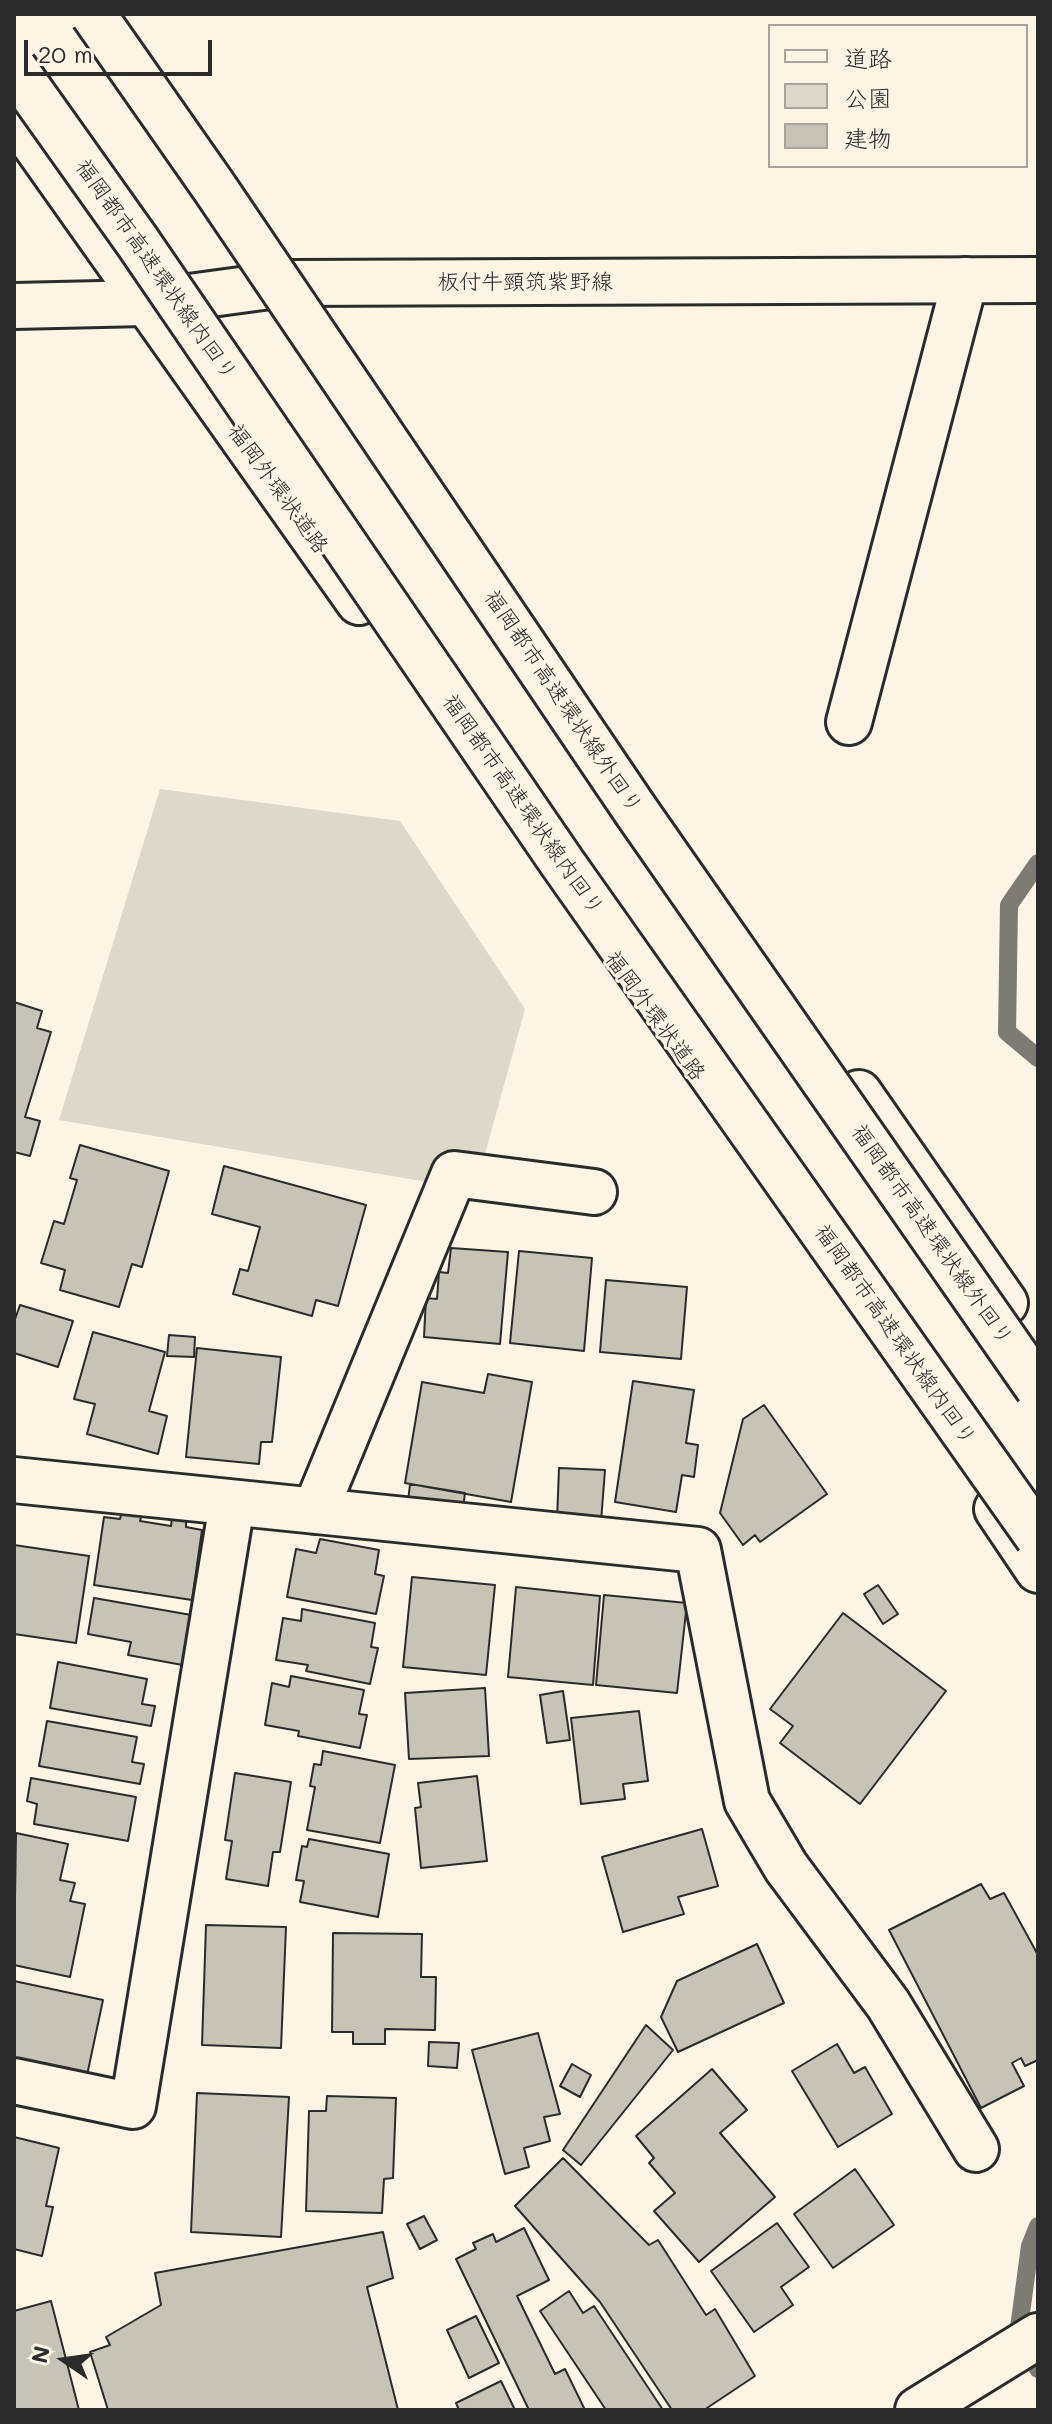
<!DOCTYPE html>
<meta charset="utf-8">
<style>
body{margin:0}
#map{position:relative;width:1052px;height:2424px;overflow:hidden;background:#fcf5e5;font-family:Mali,"Klee One",sans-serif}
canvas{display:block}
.frame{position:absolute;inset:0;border:16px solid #2b2b2b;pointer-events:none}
.legend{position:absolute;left:768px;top:24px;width:260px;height:144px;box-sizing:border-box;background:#fcf5e5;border:2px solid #a8a49b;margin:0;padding:10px 14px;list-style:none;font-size:24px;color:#2b2b2b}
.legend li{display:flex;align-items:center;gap:16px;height:40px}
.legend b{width:40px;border:2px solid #a8a49b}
.north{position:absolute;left:24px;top:2320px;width:80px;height:80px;-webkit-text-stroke:6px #fcf5e5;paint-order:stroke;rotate:283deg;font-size:22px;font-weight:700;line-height:32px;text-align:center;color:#2b2b2b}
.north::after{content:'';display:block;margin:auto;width:28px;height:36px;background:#2b2b2b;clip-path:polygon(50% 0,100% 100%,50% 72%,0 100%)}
.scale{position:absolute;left:24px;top:40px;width:188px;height:36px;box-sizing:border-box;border:4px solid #2b2b2b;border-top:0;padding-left:10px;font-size:24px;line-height:28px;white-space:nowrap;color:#2b2b2b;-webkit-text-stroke:6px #fcf5e5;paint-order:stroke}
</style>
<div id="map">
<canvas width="1052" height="2424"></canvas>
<div class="frame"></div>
<ul class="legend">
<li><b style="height:10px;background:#fcf5e5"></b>道路</li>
<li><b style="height:22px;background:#ded8ca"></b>公園</li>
<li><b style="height:22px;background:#c8c3b7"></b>建物</li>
</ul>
<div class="north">N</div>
<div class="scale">20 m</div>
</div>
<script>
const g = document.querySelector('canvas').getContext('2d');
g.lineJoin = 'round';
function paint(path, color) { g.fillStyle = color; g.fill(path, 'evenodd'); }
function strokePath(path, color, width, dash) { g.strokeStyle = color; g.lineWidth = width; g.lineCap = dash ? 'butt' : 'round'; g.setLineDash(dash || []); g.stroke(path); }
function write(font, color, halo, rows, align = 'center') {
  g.font = font + ' Mali,"Klee One",sans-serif'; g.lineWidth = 6; g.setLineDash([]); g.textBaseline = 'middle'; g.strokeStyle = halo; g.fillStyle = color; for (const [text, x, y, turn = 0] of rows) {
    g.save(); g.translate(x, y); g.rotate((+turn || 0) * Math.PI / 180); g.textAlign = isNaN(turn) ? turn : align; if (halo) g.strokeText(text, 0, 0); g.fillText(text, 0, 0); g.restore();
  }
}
const green = new Path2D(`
 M 160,789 L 400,821 L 525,1009 L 475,1190 L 59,1120 Z`);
const stream = new Path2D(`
 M 1038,863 L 1009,905 L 1007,1032 L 1038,1058
 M 1038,2226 L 1030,2246 L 1019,2328 L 1038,2369`);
const building = new Path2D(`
 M 14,1002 L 42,1011 L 37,1028 L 51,1032 L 25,1117 L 40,1121 L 30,1156 L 14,1152 Z
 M 80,1145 L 169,1171 L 142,1267 L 132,1264 L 119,1307 L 60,1290 L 65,1270 L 41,1263 L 54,1221 L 64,1224 L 77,1180 L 70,1178 Z
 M 224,1166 L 366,1205 L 338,1306 L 316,1300 L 312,1316 L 233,1294 L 240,1269 L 248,1271 L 260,1227 L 212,1214 Z
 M 451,1248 L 508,1252 L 500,1344 L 424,1337 L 426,1298 L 437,1299 L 439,1272 L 448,1273 Z
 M 519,1251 L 592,1258 L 584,1351 L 510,1343 Z
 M 606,1280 L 687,1287 L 681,1359 L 600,1352 Z
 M 20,1305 L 73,1321 L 58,1367 L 14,1353 L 14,1322 Z
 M 93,1332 L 165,1352 L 149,1411 L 167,1416 L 158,1454 L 87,1434 L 95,1404 L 74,1399 Z
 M 169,1335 L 195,1337 L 194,1357 L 167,1356 Z
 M 197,1348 L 281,1357 L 272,1442 L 261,1442 L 259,1464 L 186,1457 Z
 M 488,1374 L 532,1382 L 511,1502 L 405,1483 L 422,1382 L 484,1393 Z
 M 633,1381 L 694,1390 L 686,1443 L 698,1445 L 694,1477 L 682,1475 L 676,1512 L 615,1502 Z
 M 764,1405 L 827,1494 L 760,1542 L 755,1535 L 743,1545 L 720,1513 L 743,1419 Z
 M 559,1468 L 605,1470 L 601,1522 L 557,1520 Z
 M 410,1484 L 465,1493 L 462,1516 L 407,1510 Z
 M 122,1511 L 142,1513 L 140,1521 L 171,1526 L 172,1517 L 186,1518 L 186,1527 L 202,1530 L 192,1600 L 94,1585 L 104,1517 L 120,1519 Z
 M 320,1539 L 379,1550 L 375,1574 L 384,1576 L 376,1614 L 287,1597 L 296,1549 L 316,1553 Z
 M 14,1545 L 89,1556 L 76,1643 L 14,1634 Z
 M 412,1577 L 495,1585 L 486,1675 L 403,1667 Z
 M 878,1585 L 898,1614 L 883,1624 L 864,1594 Z
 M 516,1587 L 600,1596 L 593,1685 L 508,1677 Z
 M 604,1595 L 687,1603 L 677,1693 L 596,1685 Z
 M 94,1598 L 197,1616 L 188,1666 L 128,1655 L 131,1642 L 88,1634 Z
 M 302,1609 L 375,1623 L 371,1647 L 378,1648 L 370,1684 L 306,1671 L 308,1665 L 276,1660 L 283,1618 L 301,1621 Z
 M 843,1613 L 946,1691 L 860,1804 L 780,1743 L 793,1726 L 770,1709 Z
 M 58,1662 L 147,1679 L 142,1704 L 155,1706 L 151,1726 L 50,1708 Z
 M 291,1676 L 364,1690 L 359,1714 L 367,1715 L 360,1748 L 298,1736 L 299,1731 L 265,1725 L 272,1683 L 289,1687 Z
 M 485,1688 L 489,1756 L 409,1759 L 405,1693 Z
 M 563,1691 L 570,1740 L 547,1743 L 540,1695 Z
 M 639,1711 L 648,1781 L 623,1784 L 625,1799 L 581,1804 L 571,1718 Z
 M 47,1721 L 137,1737 L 132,1762 L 144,1764 L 140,1784 L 39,1766 Z
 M 323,1751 L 395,1765 L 380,1843 L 307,1830 L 315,1787 L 310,1786 L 314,1764 L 321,1765 Z
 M 235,1773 L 291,1782 L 280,1852 L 273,1852 L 268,1886 L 226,1879 L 232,1841 L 225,1840 Z
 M 477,1776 L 487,1861 L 421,1868 L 415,1808 L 421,1807 L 418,1783 Z
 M 31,1778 L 136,1797 L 128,1841 L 34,1824 L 37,1804 L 27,1801 Z
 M 702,1829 L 718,1886 L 678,1897 L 684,1914 L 623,1932 L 602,1857 Z
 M 16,1833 L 68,1844 L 60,1880 L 75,1883 L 70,1901 L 85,1904 L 70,1977 L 14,1965 Z
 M 309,1839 L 389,1854 L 378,1917 L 300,1902 L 304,1881 L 296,1880 L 302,1846 L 307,1847 Z
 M 981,1884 L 990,1899 L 1004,1893 L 1038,1955 L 1038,2060 L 1025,2066 L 1021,2058 L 1012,2063 L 1024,2086 L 981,2108 L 889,1930 Z
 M 206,1925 L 286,1927 L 281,2048 L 202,2045 Z
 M 333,1933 L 422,1934 L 421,1977 L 436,1977 L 435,2030 L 385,2029 L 385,2044 L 353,2044 L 353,2032 L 332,2032 Z
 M 757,1944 L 784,2003 L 678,2052 L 661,2017 L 677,1981 Z
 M 14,1981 L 103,2000 L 86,2080 L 14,2064 Z
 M 646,2025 L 673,2050 L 581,2165 L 563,2150 Z
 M 538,2033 L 560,2114 L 544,2117 L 550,2141 L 524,2148 L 529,2167 L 505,2174 L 472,2050 Z
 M 429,2042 L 459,2043 L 457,2068 L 428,2066 Z
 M 837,2044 L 854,2073 L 865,2067 L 892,2114 L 838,2147 L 792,2071 Z
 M 572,2064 L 591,2075 L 580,2097 L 560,2086 Z
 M 712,2069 L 747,2110 L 720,2133 L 775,2197 L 699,2262 L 654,2211 L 675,2193 L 649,2163 L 654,2158 L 636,2136 Z
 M 197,2093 L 289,2097 L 281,2237 L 191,2232 Z
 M 327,2096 L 396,2098 L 393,2178 L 384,2179 L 382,2213 L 306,2211 L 309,2111 L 326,2111 Z
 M 14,2137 L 59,2148 L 46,2206 L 53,2207 L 42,2256 L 14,2249 Z
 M 563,2158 L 649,2245 L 658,2240 L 706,2315 L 715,2309 L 755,2376 L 704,2410 L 672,2410 L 600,2302 L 515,2206 Z
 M 855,2169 L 894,2225 L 833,2268 L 794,2214 Z
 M 424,2216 L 437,2240 L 420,2249 L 407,2224 Z
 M 777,2223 L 809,2267 L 781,2287 L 793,2305 L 754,2332 L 711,2271 Z
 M 524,2228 L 549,2280 L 517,2296 L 555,2374 L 565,2369 L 585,2410 L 529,2410 L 456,2259 L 476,2249 L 473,2243 L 493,2234 L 496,2242 Z
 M 383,2232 L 393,2278 L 367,2287 L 398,2410 L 108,2410 L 90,2352 L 110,2345 L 106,2337 L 161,2305 L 155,2273 Z
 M 569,2291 L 583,2313 L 594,2306 L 663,2410 L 606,2410 L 540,2311 Z
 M 51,2301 L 79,2410 L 14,2410 L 14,2311 Z
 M 476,2316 L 499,2363 L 469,2378 L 447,2330 Z
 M 501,2381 L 515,2410 L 459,2410 L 456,2403 Z`);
const minor = new Path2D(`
 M 849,722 L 965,280
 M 14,1480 L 698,1550 L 747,1801 L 786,1867 L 888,2004 L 976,2149
 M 315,1511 L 454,1174 L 594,1192
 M 14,2081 L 133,2106 L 232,1504
 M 918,2410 L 1038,2336`);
const major = new Path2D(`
 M 14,306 L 145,303 L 292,283 L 1038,280`);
const highway = new Path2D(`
 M 14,115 L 359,602
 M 859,1093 L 1005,1303
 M 997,1509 L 1038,1570`);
const highwayBridge = new Path2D(`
 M 93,14 L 214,187 L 636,811 L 1038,1388
 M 14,68 L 137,241 L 563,864 L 1038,1537`);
const streetNames = [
 ["福岡都市高速環状線内回り",156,270,55],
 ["板付牛頸筑紫野線",525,282],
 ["福岡外環状道路",278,489,54],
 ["福岡都市高速環状線外回り",563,702,56],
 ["福岡都市高速環状線内回り",523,805,55],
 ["福岡外環状道路",655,1016,54],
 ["福岡都市高速環状線外回り",932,1235,55],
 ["福岡都市高速環状線内回り",895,1335,55]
];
paint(green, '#ded8ca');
strokePath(stream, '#7d7b74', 18);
paint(building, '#c8c3b7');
strokePath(building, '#2b2b2b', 2);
strokePath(minor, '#2b2b2b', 50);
strokePath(major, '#2b2b2b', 50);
strokePath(highway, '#2b2b2b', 50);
strokePath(minor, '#fcf5e5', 44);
strokePath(major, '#fcf5e5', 44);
strokePath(highway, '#fcf5e5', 44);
strokePath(highwayBridge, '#2b2b2b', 50, []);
strokePath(highwayBridge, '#fcf5e5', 44);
write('22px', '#2b2b2b', '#fcf5e5', streetNames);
</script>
